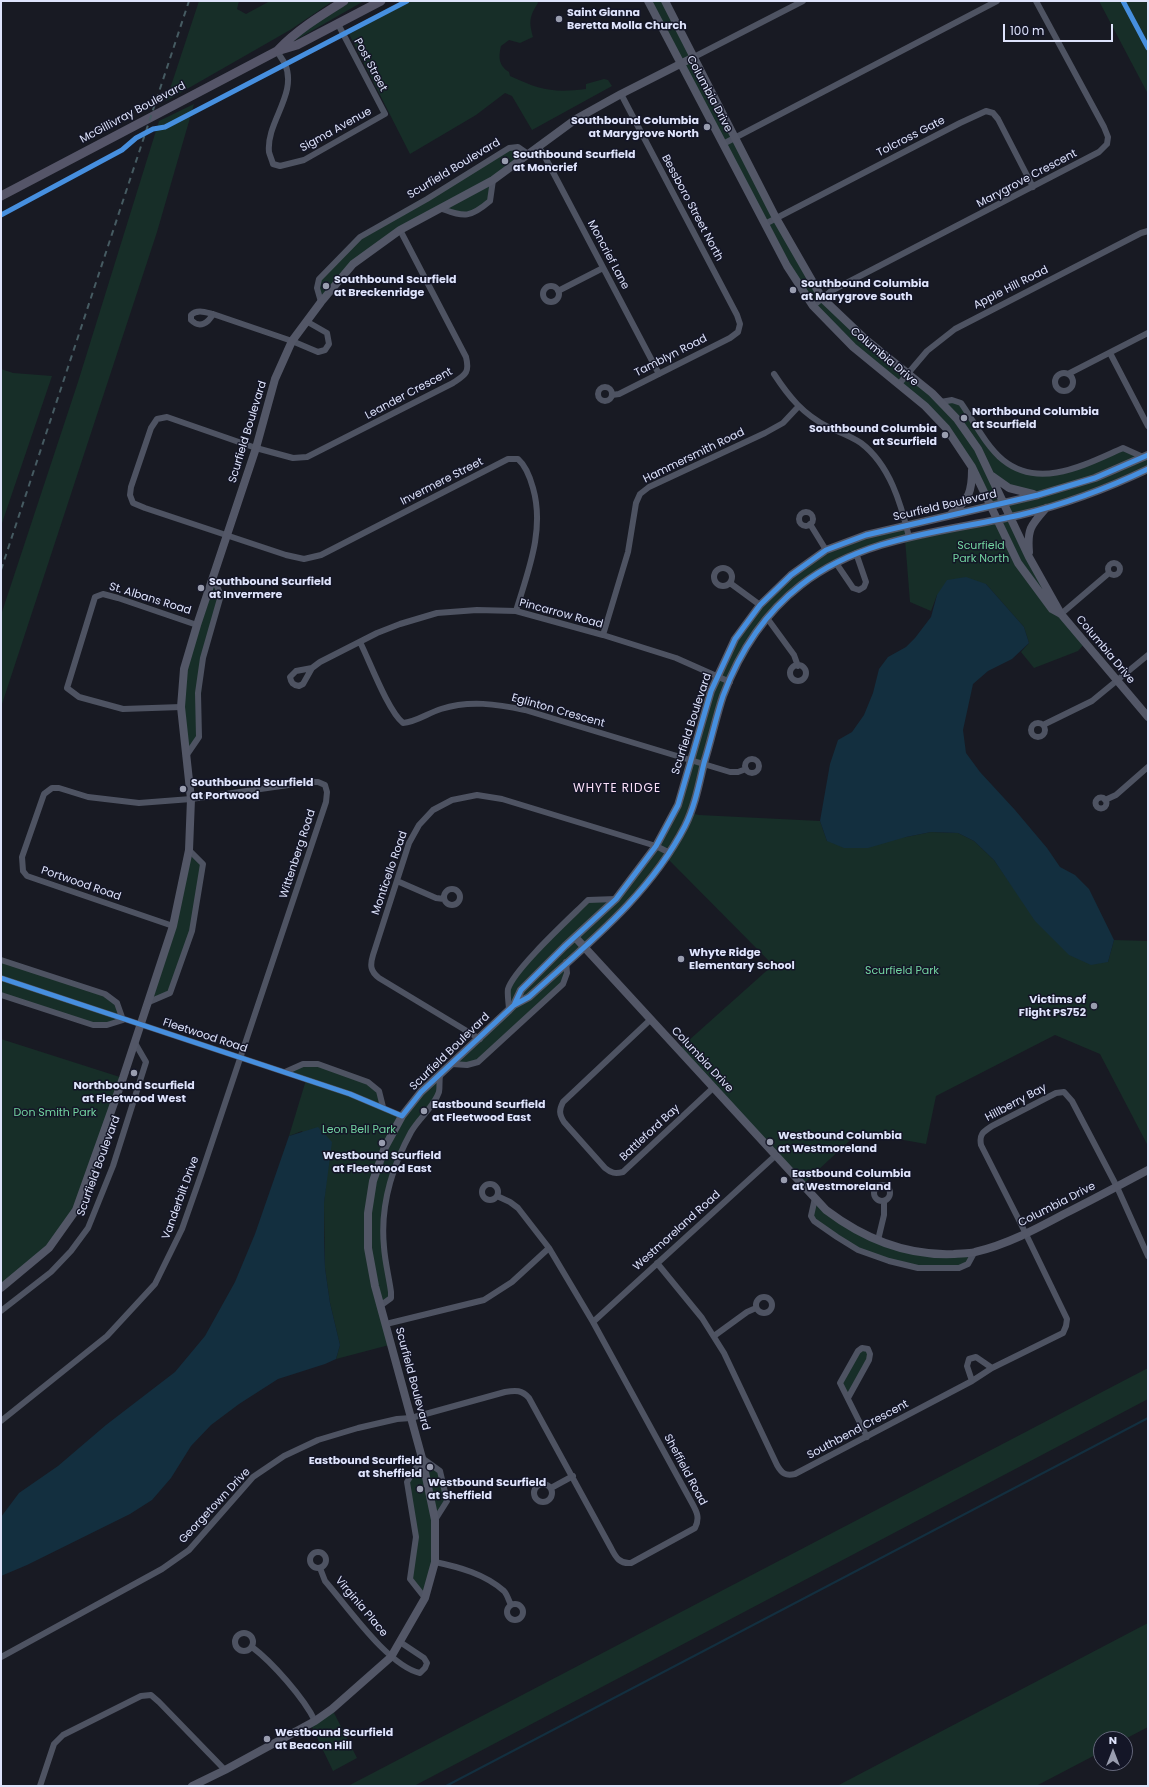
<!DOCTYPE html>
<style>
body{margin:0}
#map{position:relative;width:1149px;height:1787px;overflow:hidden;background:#181a23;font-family:Poppins,sans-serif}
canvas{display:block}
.frame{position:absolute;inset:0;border:2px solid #dee3fb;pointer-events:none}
.north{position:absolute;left:1093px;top:1731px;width:40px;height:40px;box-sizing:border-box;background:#141627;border:1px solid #65687c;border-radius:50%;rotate:0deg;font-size:11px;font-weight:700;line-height:16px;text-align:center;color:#dee3fb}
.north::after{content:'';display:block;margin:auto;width:14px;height:18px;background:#999daf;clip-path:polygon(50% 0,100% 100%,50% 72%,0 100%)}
.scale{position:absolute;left:1003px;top:24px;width:110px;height:18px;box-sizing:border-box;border:2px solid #dee3fb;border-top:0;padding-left:5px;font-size:12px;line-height:14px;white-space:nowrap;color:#dee3fb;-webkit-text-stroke:3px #141627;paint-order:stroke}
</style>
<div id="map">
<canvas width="1149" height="1787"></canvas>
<div class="frame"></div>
<div class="north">N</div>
<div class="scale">100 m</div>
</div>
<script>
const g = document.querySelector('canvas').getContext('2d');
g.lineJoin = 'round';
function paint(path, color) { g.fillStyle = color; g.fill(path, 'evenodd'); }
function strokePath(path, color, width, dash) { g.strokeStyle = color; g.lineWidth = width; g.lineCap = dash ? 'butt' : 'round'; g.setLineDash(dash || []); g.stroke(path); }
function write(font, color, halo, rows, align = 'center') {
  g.font = font + ' Poppins,sans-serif'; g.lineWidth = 3; g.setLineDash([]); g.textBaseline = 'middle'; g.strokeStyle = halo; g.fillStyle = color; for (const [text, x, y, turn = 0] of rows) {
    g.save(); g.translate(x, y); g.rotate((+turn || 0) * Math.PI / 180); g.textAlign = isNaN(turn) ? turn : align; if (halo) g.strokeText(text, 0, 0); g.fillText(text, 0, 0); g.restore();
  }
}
const green = new Path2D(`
 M 199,1 L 239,1 L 237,9 L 246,14 L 270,1 L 333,1 L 290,30 L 166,101 Z
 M 350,1 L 364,1 L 294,41 L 292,38 Z
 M 410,1 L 537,1 L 538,3 C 529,17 529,22 533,37 L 520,43 L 509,40 L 501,46 C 498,58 499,66 509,72 L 510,76 C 540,90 553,93 586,89 L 586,84 L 604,79 L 608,80 L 612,86 L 532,130 L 512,96 L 505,93 L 476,115 L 410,154 L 349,34 Z
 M 648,1 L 665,1 L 822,298 L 941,402 L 961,403 L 993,449 L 1018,469 L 1040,474 L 1068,471 L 1123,448 L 1148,455 L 1148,469 L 1103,490 L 1010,517 L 1058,605 L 1085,643 L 1078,651 L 1034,668 L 1021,652 L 1029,643 L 1024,627 L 986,584 L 937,595 L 931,611 L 910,602 L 905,539 L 856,553 L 801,586 L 767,618 L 724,695 L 690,813 L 699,815 L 820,821 L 827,841 L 906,837 L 931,832 L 958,833 L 974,841 L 994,860 L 1013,887 L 1108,962 L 1114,940 L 1148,941 L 1148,1146 L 1100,1054 L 1055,1035 L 936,1096 L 926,1144 L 859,1132 L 802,1185 L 678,1050 L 773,965 L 667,858 L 650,879 L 566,962 L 563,984 L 478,1062 L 452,1064 L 509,1010 L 508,989 L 516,974 L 588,900 L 616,899 L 649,857 L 678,805 L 717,676 L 760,605 L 826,550 L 906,525 L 905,539 L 1010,517 L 1004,503 L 992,506 L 956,440 L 813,306 ZM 999,482 L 1037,495 L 1004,503 Z
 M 1099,1 L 1148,1 L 1148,94 Z
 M 194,104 L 157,232 L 1,707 L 1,615 L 78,382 L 159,121 Z
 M 518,147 L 528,154 L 493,180 L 490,201 L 471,214 L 442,209 L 353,264 L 321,302 L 319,279 L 360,237 L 509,148 Z
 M 1,369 L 13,373 L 52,376 L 1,526 Z
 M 213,578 L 221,595 L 203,658 L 199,737 L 186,756 L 184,669 Z
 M 189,850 L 203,864 L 192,931 L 170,993 L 149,1002 Z
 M 1,960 L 105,994 L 117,1003 L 123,1020 L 93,1025 L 1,995 Z
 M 1,1039 L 123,1078 L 76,1210 L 49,1248 L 1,1288 Z
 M 303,1064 L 318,1064 L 368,1082 L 379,1091 L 383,1107 L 402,1115 L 440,1076 L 439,1090 L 422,1116 L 393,1171 L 384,1212 L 391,1298 L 380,1306 L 393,1344 L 336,1359 L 340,1345 L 330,1303 L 325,1268 L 324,1203 L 327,1173 L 302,1131 L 289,1136 L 306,1080 L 285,1072 Z
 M 815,1198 L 826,1210 L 897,1247 L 974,1253 L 968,1264 L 959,1268 L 918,1268 L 858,1250 L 811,1216 Z
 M 862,1348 L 870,1354 L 848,1398 L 840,1383 Z
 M 1148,1368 L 1148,1399 L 414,1786 L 348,1786 Z
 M 422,1458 L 440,1471 L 447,1501 L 435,1520 L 435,1562 L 425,1598 L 410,1579 L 416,1537 L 407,1482 Z
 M 1148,1623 L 1148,1727 L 1125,1739 L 1101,1739 L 1101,1752 L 1036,1786 L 837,1786 Z
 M 332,1709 L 357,1758 L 333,1771 L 310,1723 Z`);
const water = new Path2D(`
 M 966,577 L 986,584 L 1024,627 L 1029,643 L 1012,659 L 988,671 L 973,684 L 963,730 L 966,753 L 980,772 L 1015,810 L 1047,848 L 1060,867 L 1075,875 L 1089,889 L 1114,940 L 1108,962 L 1091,965 L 1069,955 L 1035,921 L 994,860 L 974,841 L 958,833 L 931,832 L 906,837 L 868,848 L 844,848 L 827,841 L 820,821 L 830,764 L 838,740 L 852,732 L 864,715 L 873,693 L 879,669 L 888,657 L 906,647 L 915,638 L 931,617 L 937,595 L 947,580 Z
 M 318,1127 L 332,1142 L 324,1203 L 324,1237 L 325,1268 L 330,1303 L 340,1345 L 336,1359 L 325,1364 L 278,1379 L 239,1404 L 211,1425 L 191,1446 L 171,1478 L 152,1500 L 130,1514 L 27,1565 L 1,1576 L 1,1517 L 19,1493 L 58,1466 L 106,1425 L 175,1372 L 205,1336 L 235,1282 L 255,1234 L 289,1136 Z`);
const stream = new Path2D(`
 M 446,1786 L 1148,1418`);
const street = new Path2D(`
 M 277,51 C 279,55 283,60 285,64 C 298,94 266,122 269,152 C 270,156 272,160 273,164 L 280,166 L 304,160 L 385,114 L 338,24
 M 694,57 L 803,1
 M 723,144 L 997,1
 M 538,146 L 545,157 L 659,374
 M 442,209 C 465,217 470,218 490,201 L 493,180
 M 765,224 L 960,123 L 986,111 L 993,113 L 998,119 L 1033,187
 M 400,230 L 466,357 C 470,373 465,375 453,383 L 307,457 L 293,458 L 256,448 L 167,417 L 157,419 L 151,428 L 131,487 L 130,495 L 133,503 L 145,508 L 286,555 L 304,559 L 321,555 L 508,459 L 518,459 C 526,466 530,477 533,488 C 545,530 528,571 516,611
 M543 294a8 8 0 1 1 16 0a8 8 0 1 1-16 0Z
 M 558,291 L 603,268
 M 321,302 L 317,288 L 319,279 L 360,237 L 427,199 L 509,148 L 518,147 L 528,154
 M 813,306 L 831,291 L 1099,152 L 1107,144 L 1108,137 L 1104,127 L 1036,1
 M 213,314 C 205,312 197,309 191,315 L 191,320 C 200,329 208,323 213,314 L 292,341 L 318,352 L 325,350 L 329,344 L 327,333 L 306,321
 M 1110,353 L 1148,426
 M1055 382a9 9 0 1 1 18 0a9 9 0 1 1-18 0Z
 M 774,374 C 789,397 803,414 828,427 C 839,432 851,436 861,443 C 890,465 901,504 909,537
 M 1068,374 L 1148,333
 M 899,384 L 927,351 L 955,329 L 1141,233 L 1148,231
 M598 394a7 7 0 1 1 14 0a7 7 0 1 1-14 0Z
 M 612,395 L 619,394 L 730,338 L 738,332 L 740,324 L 737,315 L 621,94
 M 941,402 L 952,400 L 961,403 C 973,420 986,446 1003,460 C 1040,490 1086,464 1123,448 L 1143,457
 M799 519a7 7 0 1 1 14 0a7 7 0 1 1-14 0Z
 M 810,524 L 826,550
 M1108 569a6 6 0 1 1 12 0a6 6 0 1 1-12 0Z
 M 836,563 L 853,588 L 859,590 L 864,587 L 866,582 L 856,553
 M714 577a9 9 0 1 1 18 0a9 9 0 1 1-18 0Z
 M 730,583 L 760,605
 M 1061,614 L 1109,573
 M 767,618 L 794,655 L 798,666
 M 603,635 L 628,552 L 636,503 L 640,494 L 649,487 L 765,433 L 783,423 L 798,407
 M 360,642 C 370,662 388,711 403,723 C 416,722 428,713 441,709 C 469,700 497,704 525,710 L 730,772 L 738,772 L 746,769
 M790 673a8 8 0 1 1 16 0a8 8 0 1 1-16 0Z
 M 312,668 L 320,662 L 377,633 L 400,624 L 437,613 L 477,610 L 516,611 L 603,635 L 676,658 L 730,682
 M 312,668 L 303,684 L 299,686 C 293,685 291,683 290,677 L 296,671 Z
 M 181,707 L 123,709 L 79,697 L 67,688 L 95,597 L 103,594 L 118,598 L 197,625
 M1031 730a7 7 0 1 1 14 0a7 7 0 1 1-14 0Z
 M 1043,725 L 1092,701 L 1148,655
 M 186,756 L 199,737 L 198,693 L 203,658 L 221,595 L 213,578
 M745 766a7 7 0 1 1 14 0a7 7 0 1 1-14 0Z
 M1095.5 803a5.5 5.5 0 1 1 11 0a5.5 5.5 0 1 1-11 0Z
 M 1105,800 L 1116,795 L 1148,767
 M 397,881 L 436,898 L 444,899
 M444 897a8 8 0 1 1 16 0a8 8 0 1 1-16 0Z
 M 1,960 L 105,994 L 117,1003 L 123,1020 L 107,1025 L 93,1025 L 1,995
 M 1,978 L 350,1094 L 402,1116
 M 149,1002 L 170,993 L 192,931 L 203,864 L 189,850
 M 509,1010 C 509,1004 507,995 508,989 C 514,969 571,917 588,900 L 616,899
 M 650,1020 L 563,1102 C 559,1110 559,1114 564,1122 L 605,1168 C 611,1173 615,1174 623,1172 L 713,1088
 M 480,1039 L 379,978 C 370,971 370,965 373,955 L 409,843 L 419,825 L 433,810 L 452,800 L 477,795 L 502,799 L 656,846 L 670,853
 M 452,1064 L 467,1065 L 478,1062 L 563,984 L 567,973 L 566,962
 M 285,1072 L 303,1064 L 318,1064 L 368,1082 L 379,1091 L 383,1107
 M482 1192a8 8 0 1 1 16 0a8 8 0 1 1-16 0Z
 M874 1193a8 8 0 1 1 16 0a8 8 0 1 1-16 0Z
 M 815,1198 L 811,1216 L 814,1221 L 837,1237 L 858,1250 L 889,1261 L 918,1268 L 959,1268 L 968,1264 L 974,1253
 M 878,1240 L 884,1215 L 884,1202
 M 657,1263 L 702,1318 L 724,1353 L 777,1465 C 782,1474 786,1476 795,1474 L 972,1381 L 992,1368 L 1063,1333 L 1066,1326 L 1067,1319 L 1021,1224 L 981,1145 C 979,1134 983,1132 992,1126 L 1056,1093 L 1064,1092 L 1072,1101 L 1117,1187 L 1148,1256
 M756 1305a8 8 0 1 1 16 0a8 8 0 1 1-16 0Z
 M 380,1306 L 391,1298 L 391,1292 C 389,1277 385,1262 384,1247 C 380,1207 392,1167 411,1132 C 419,1118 434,1107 439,1092 C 440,1087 439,1081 440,1076
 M 1,1311 L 51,1272 L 71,1251 L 88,1228 L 113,1166 L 146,1062 L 135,1043
 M 593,1322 L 775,1156
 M 386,1324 L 484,1300 L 512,1282 L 549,1248
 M 714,1336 L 747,1312 L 756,1308
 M 972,1381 L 967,1366 L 969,1359 L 976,1357 L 992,1368
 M 848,1398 L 869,1360 L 870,1354 L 868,1349 L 862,1348 L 858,1351 L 840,1383 L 867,1437
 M 1,1421 L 107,1336 L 155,1284 L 182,1229 L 201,1175 L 326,802 L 327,792 L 325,785 L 318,782 L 309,782 L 191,799 L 139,803 L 88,797 L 59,788 L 52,788 L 44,794 L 22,857 L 23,871 L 27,876 L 173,926
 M534 1493a9 9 0 1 1 18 0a9 9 0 1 1-18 0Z
 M 551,1488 L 573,1476
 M310 1560a8 8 0 1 1 16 0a8 8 0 1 1-16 0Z
 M 435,1562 C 459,1567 485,1574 504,1591 C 507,1594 509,1601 511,1605
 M 320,1568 L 325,1581 C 347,1606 388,1666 420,1673 L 425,1668 L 427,1663 L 424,1658 L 400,1642
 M 425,1598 L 410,1579 L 416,1537 L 407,1482 L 422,1458 L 440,1471 L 447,1501 L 435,1520
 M507 1612a8 8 0 1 1 16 0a8 8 0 1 1-16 0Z
 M235 1642a9 9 0 1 1 18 0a9 9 0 1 1-18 0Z
 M 252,1647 C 272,1662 304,1698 315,1721
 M 1,1657 L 162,1569 L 189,1550 L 253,1477 L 284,1456 L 318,1440 L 358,1428 L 397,1419 L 411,1418 L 505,1392 C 516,1390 522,1390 529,1398 L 611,1548 C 616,1558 620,1564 631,1563 L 695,1528 C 700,1518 697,1512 692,1503 L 593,1322 L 549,1248 L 518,1208 L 510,1202 L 497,1196
 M 40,1786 L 54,1744 L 63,1735 L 141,1696 L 151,1695 L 159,1702 L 225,1770`);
const secondary = new Path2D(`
 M 648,1 L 787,266 L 813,306 L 853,347 L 925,406 L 946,428 L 972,467 L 1018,563 L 1052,609 L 1061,614 L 1148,717
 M 665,1 L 776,218 L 822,298 L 864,338 L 932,393 L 957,419 L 978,449 L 1029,557 L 1061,614
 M 992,476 L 1009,488 L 1033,494
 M 952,513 C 969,500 972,491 972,470
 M 1029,552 C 1027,529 1031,525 1046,508
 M 575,937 L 826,1210 C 863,1238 907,1256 954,1254 C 960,1253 968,1254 975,1252 C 1006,1245 1036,1229 1064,1214 C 1092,1200 1120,1185 1148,1170
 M 514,1005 L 529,997 C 586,945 649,896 685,826 C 695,806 699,784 704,763 C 711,741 716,717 723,696 C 739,653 765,613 801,585 C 864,536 945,532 1020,515 C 1066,504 1106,489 1148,469
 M 1,1288 L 49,1248 L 76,1210 L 123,1078 L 173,926 L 189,850 L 191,799 L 181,707 L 184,669 L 197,625 L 256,448 L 275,379 L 292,341 L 321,302 L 353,264 L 400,230 L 493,180 L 576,119 L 621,94 L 694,57
 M 192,1786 L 225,1770 L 315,1721 L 332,1709 L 391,1657 L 425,1598 L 435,1562 L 435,1520 L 422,1458 L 375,1286 L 368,1248 L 368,1213 L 373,1181 L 385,1147 L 402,1116 L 421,1092 L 509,1010 L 514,1005 L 521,990 L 565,946 L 616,899 L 656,846 L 678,805 L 711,691 L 735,639 L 760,605 L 791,575 L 826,550 L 866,535 L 1038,495 L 1095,478 L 1148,455`);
const primary = new Path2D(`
 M 278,50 C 297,30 320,16 344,1
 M 1,196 L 277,51 L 297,45 L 381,1`);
const rail = new Path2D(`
 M 1,570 L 189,1`);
const cycleway = new Path2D(`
 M 1123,1 L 1148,48
 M 1,215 L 122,150 L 136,138 L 153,129 L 165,127 L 407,1
 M 1,978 L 350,1094 L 402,1116 L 421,1092 L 514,1005 L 521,990 L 565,946 L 616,899 L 656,846 L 678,805 L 711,691 L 735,639 L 760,605 L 791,575 L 826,550 L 866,535 L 1038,495 L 1095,478 L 1148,455
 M 514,1005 L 529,997 C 586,945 649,896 685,826 C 695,806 699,784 704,763 C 711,741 716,717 723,696 C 739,653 765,613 801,585 C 864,536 945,532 1020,515 C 1066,504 1106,489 1148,469`);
const markers = [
 [559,19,4,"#999daf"],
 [707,127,4,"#999daf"],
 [505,161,4,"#999daf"],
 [326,286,4,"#999daf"],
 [793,290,4,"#999daf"],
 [964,418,4,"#999daf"],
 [945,435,4,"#999daf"],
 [201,588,4,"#999daf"],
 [183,789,4,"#999daf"],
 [681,959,4,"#999daf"],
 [1094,1006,4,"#999daf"],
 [134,1073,4,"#999daf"],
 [424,1111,4,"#999daf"],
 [770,1142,4,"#999daf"],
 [382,1143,4,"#999daf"],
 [784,1180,4,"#999daf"],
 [430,1467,4,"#999daf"],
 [420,1489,4,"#999daf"],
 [267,1739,4,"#999daf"]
];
const poiNames = [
 ["Saint Gianna",567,13],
 ["Beretta Molla Church",567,26],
 ["Southbound Columbia",699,121,"right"],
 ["at Marygrove North",699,134,"right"],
 ["Southbound Scurfield",513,155],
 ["at Moncrief",513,168],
 ["Southbound Scurfield",334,280],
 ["at Breckenridge",334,293],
 ["Southbound Columbia",801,284],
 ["at Marygrove South",801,297],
 ["Northbound Columbia",972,412],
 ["at Scurfield",972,425],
 ["Southbound Columbia",937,429,"right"],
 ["at Scurfield",937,442,"right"],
 ["Southbound Scurfield",209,582],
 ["at Invermere",209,595],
 ["Southbound Scurfield",191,783],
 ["at Portwood",191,796],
 ["Whyte Ridge",689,953],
 ["Elementary School",689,966],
 ["Victims of",1086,1000,"right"],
 ["Flight PS752",1086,1013,"right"],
 ["Northbound Scurfield",134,1086,"center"],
 ["at Fleetwood West",134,1099,"center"],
 ["Eastbound Scurfield",432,1105],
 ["at Fleetwood East",432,1118],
 ["Westbound Columbia",778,1136],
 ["at Westmoreland",778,1149],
 ["Westbound Scurfield",382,1156,"center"],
 ["at Fleetwood East",382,1169,"center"],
 ["Eastbound Columbia",792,1174],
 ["at Westmoreland",792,1187],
 ["Eastbound Scurfield",422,1461,"right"],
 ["at Sheffield",422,1474,"right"],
 ["Westbound Scurfield",428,1483],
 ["at Sheffield",428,1496],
 ["Westbound Scurfield",275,1733],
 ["at Beacon Hill",275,1746]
];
const streetNames = [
 ["Post Street",370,65,62],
 ["Columbia Drive",709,94,62],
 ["McGillivray Boulevard",133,113,-28],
 ["Sigma Avenue",336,130,-29],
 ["Tolcross Gate",911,137,-27],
 ["Scurfield Boulevard",454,169,-31],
 ["Marygrove Crescent",1027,179,-28],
 ["Bessboro Street North",692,208,62],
 ["Moncrief Lane",608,255,62],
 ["Apple Hill Road",1011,288,-27],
 ["Tamblyn Road",671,356,-27],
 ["Columbia Drive",884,357,40],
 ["Leander Crescent",409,394,-28],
 ["Scurfield Boulevard",248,432,-73],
 ["Hammersmith Road",694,456,-26],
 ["Invermere Street",442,482,-27],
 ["Scurfield Boulevard",945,506,-13],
 ["St. Albans Road",150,599,17],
 ["Pincarrow Road",561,614,15],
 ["Columbia Drive",1105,650,50],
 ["Eglinton Crescent",558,711,16],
 ["Scurfield Boulevard",692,724,-72],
 ["Wittenberg Road",298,854,-72],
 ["Monticello Road",390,873,-71],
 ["Portwood Road",81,884,19],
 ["Fleetwood Road",205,1036,18],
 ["Scurfield Boulevard",450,1052,-44],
 ["Columbia Drive",702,1060,47],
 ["Hillberry Bay",1016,1103,-28],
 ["Battleford Bay",650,1133,-43],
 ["Scurfield Boulevard",99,1166,-70],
 ["Vanderbilt Drive",181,1198,-70],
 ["Columbia Drive",1057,1205,-27],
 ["Westmoreland Road",677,1231,-42],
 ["Scurfield Boulevard",412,1379,75],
 ["Southbend Crescent",858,1430,-28],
 ["Sheffield Road",685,1470,62],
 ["Georgetown Drive",215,1506,-47],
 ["Virginia Place",361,1607,50]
];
const parkNames = [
 ["Scurfield",981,546],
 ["Park North",981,559],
 ["Scurfield Park",902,971],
 ["Don Smith Park",55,1113],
 ["Leon Bell Park",359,1130]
];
const neighbourhoodNames = [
 ["WHYTE RIDGE",617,789]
];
paint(green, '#172e28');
paint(water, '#132f3f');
strokePath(stream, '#132f3f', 2);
strokePath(street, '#4e5362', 6);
strokePath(secondary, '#535767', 8);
strokePath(primary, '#555568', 9);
strokePath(rail, '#465b62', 2, [6, 5]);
strokePath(cycleway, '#468fdf', 5);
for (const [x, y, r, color] of markers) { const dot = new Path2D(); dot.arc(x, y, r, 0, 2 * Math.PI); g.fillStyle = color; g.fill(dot); strokePath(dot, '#141627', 1.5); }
write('bold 11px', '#dee3fb', '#141627', poiNames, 'left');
write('11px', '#dee3fb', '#141627', streetNames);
write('11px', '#72d3a0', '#141627', parkNames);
g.letterSpacing = '1px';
write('12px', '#fbe0f9', '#141627', neighbourhoodNames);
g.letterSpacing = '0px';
</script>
